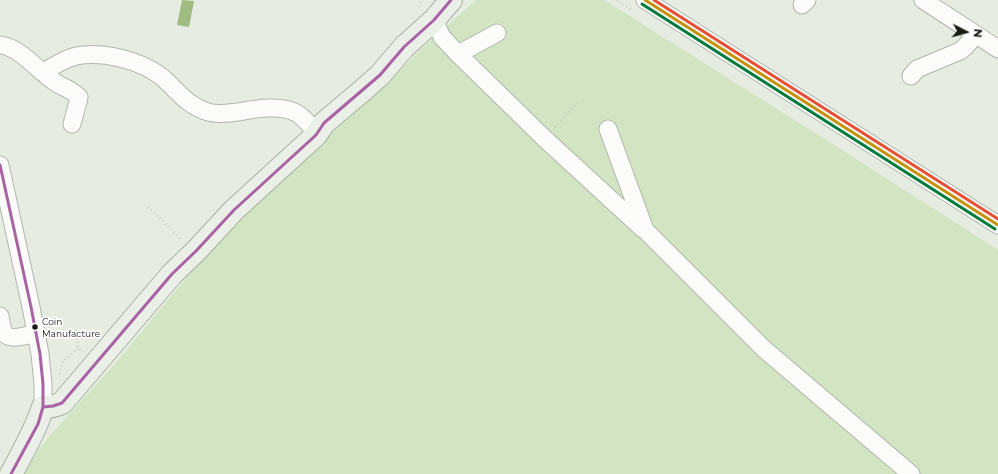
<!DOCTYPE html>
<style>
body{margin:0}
#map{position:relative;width:998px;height:474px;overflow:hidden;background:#e6ece1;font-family:Montserrat,sans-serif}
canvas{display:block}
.north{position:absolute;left:946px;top:12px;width:40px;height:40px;-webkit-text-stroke:3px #fff;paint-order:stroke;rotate:96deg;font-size:11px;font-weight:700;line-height:16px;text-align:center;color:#181c14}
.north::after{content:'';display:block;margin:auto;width:14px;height:18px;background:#181c14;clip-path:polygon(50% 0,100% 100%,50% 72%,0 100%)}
</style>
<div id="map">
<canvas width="998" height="474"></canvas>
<div class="north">N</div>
</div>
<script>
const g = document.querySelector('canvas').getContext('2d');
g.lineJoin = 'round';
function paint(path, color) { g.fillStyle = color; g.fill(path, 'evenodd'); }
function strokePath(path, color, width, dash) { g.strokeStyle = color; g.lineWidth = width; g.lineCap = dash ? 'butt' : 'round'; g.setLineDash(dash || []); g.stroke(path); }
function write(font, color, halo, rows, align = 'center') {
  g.font = font + ' Montserrat,sans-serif'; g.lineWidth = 3.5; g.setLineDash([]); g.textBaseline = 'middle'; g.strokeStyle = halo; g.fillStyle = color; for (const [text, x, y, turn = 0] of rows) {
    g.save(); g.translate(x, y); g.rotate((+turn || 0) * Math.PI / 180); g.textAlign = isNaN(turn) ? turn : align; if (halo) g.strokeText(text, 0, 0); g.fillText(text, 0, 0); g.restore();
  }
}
const green = new Path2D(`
 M 476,0 L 604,0 L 842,150 L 998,250 L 998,474 L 23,474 L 39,449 L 53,432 L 115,364 L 191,272 L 262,192 L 383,88 L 417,53 Z`);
const water = new Path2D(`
 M 182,0 L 194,1 L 189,27 L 177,25 Z`);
const path = new Path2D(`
 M 616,0 L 632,10
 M 419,7 L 422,0
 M 555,127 L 578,103
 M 148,207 L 181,239
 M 76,330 L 78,348 L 83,352
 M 59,374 L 63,362 L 78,348`);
const minor = new Path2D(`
 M 645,0 L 998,225
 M 923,0 L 998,49
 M 802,5 L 807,0
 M 434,20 L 442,37 L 458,54 L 545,139 L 643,229
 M 0,45 C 22,48 36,70 55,82 C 62,87 72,90 79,97 L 78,102 L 72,124
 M 458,54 L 497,33
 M 43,73 C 53,66 64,59 76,56 C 103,51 140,60 162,77 C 178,91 186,105 208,112 C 217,115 228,113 238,112 C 255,109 282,104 298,114 C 305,119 311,126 317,133
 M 911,76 L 917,69 L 960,51 C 967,46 971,41 975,34
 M 608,129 L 645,230 L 764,349 L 911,474
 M 0,165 L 31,307 L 40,354 L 43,384 L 43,407
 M 0,316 C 1,322 2,331 6,335 C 12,340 29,335 36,333`);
const major = new Path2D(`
 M 11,474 C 23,452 35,431 43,407 C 50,407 56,406 62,403 L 172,274 L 196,251 L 234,210 L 316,135 L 324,123 L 362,91 L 380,75 L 404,47 L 434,20 L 451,0`);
const bus1 = new Path2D(`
 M 0,165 L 31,307 L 40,354 L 43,384 L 43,407 L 38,424 L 11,474
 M 43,407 L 53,406 L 62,403 L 172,274 L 196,251 L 234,210 L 316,135 L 324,123 L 380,75 L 404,47 L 434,20 L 451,0`);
const bus2 = new Path2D(`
 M 645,0 L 998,225`);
const bus3 = new Path2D(`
 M 642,4 L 995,229`);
const bus4 = new Path2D(`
 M 654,0 L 998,219`);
const markers = [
 [35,327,3.5,"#181c14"]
];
const busNames = [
 ["Coin",42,322],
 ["Manufacture",42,334]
];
paint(green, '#d2e4c1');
paint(water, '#a0bc82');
strokePath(minor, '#b2b6ae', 19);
strokePath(major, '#aab2a2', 24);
strokePath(path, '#caccc8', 2.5, [1, 3]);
strokePath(minor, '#fbfcfa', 17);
strokePath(major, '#eaefe7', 22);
strokePath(bus1, '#a963a5', 3);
strokePath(bus2, '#c5930a', 3);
strokePath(bus3, '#007b3d', 3);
strokePath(bus4, '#e94f35', 3);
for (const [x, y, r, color] of markers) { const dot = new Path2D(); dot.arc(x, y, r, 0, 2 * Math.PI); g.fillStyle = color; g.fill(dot); strokePath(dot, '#fff', 1.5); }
write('9px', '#181c14', '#fff', busNames, 'left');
</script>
